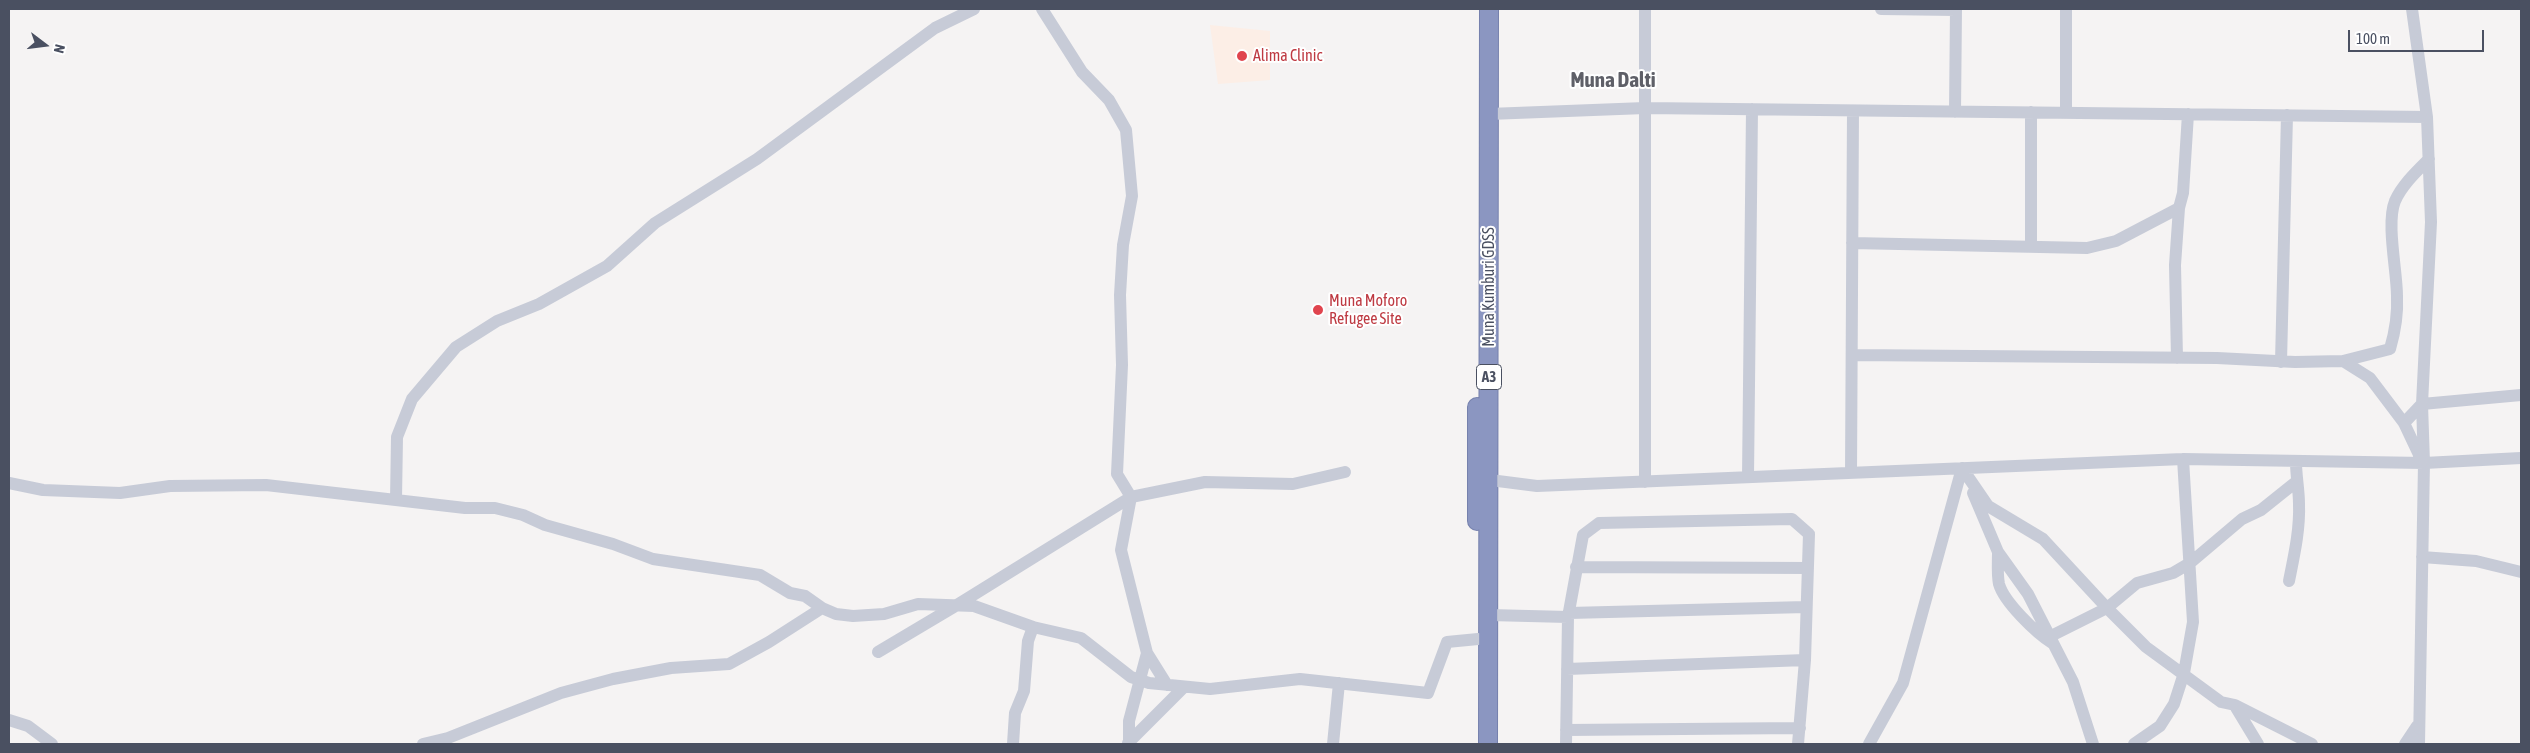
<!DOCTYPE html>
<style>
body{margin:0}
#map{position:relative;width:2530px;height:753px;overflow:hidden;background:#f5f3f3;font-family:"Asap Condensed",sans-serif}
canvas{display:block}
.frame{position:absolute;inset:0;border:10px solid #4a5061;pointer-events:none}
.north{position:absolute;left:20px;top:20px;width:50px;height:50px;-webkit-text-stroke:4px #fff;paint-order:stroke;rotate:105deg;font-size:14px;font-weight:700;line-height:20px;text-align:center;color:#4a5061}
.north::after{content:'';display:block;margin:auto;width:18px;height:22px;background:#4a5061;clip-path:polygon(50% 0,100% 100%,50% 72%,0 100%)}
.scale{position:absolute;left:2348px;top:30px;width:136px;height:22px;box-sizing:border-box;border:2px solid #4a5061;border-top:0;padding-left:6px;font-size:15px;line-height:18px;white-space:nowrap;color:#4a5061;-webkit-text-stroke:4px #fff;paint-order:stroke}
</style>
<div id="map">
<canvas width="2530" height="753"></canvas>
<div class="frame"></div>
<div class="north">N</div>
<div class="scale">100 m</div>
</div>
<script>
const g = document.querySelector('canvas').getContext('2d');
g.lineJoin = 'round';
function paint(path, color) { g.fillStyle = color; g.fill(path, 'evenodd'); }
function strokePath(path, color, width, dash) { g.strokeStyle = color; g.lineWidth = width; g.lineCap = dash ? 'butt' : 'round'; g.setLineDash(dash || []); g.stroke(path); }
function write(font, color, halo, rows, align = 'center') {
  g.font = font + ' "Asap Condensed",sans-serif'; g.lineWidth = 4; g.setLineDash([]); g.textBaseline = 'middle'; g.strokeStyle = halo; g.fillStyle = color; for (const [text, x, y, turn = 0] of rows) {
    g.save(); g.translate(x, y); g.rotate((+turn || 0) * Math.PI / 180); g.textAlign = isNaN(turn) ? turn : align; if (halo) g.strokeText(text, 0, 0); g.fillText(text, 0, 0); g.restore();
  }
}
const medical = new Path2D(`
 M 1210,25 L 1270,31 L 1270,80 L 1218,84 Z`);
const minor = new Path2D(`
 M 1881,9 L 1956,10
 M 2066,9 L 2066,112
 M 2412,9 L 2427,117 L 2431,222 L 2422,404 L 2424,463 L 2419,744
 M 1955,112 L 1956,9
 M 1489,114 L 1645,108 L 2427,117
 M 1852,243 L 2087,248 L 2116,241 L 2179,208
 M 2031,247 L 2031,112
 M 1852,355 L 2217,358 L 2295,362 L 2343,361 L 2390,349 C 2395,332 2398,315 2397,296 C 2397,271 2386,223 2395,201 C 2402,185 2417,171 2429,159
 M 2177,358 L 2175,265 L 2179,208 L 2183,193 L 2188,114
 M 2343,361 L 2370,378 L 2404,423 L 2421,459
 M 2281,362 L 2287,115
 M 2404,423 L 2422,404 L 2521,395
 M 1962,468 L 1988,506 L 2043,539 L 2107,608 L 2146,647 L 2221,702 L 2235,705 L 2312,744
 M 1851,473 L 1853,111
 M 1748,477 L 1752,109
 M 1490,480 L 1537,486 L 2183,459 L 2424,463 L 2521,458
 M 1645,482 L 1645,9
 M 9,483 L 43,490 L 120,493 L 170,486 L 266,485 L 465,508 L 495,508 L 523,515 L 545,525 L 613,544 L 653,559 L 760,575 L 790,593 L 805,596 L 822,608
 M 1973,493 L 1998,552 L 2028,594 L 2073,682 L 2093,744
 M 396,500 L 397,437 L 412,399 L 456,347 L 497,321 L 539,304 L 607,266 L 655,223 L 757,159 L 935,28 L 974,9
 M 1998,552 C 1998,562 1997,574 1999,584 C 2004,602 2036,633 2052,643
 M 2422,557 L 2476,561 L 2521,572
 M 1576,567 L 1808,568
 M 2289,581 C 2294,556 2300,530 2299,504 C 2299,490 2296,476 2296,462
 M 1569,613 L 1806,607
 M 1489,615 L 1568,617
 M 2049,637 L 2107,608 L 2137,583 L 2173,573 L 2190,563 L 2242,519 L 2261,510 L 2296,482
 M 878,652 L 957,605 L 1131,497 L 1117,474 L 1122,365 L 1120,295 L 1123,245 L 1132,196 L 1126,130 L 1109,100 L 1082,72 L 1042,9
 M 1567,669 L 1805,660
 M 1167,685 L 1147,653 L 1121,550 L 1131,497 L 1205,482 L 1293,484 L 1345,472
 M 2235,706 L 2258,744
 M 9,720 L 28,726 L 52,744
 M 1566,730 L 1800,728
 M 1129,740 L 1129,721 L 1147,653
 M 1128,743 L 1184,687
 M 423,744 L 448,738 L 561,693 L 613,679 L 671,668 L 729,664 L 769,642 L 822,608 L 836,614 L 853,616 L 884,614 L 918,604 L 974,606 L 1033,627 L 1081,638 L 1131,677 L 1149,683 L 1210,689 L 1300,679 L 1428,693 L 1447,642 L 1478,639
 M 1013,744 L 1015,713 L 1024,691 L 1028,641 L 1033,627
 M 1333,744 L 1339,683
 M 1566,744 L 1568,617 L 1583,535 L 1599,523 L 1792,519 L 1809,534 L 1805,660 L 1798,744
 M 1869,744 L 1903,683 L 1962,468
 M 2134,744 L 2160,726 L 2174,704 L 2184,673 L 2193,622 L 2183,459
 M 2405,744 L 2417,726`);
const highway = new Path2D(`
 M 1477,407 L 1477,521
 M 1488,744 L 1489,9`);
const markers = [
 [1242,56,6,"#e0444e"],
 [1318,310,6,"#e0444e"]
];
const shields = [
 [1489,377,25]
];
const shieldNames = [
 ["A3",1489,377]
];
const healthNames = [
 ["Alima Clinic",1253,56],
 ["Muna Moforo",1329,301],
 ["Refugee Site",1329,319]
];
const streetNames = [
 ["Muna Kumburi GDSS",1489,287,-90]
];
const districtNames = [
 ["Muna Dalti",1613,80]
];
paint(medical, '#fceee6');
strokePath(highway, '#7681ad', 20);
strokePath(minor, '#c7cbd7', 12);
strokePath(highway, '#8b96c1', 18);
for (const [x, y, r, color] of markers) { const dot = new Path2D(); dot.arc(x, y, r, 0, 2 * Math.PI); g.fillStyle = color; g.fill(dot); strokePath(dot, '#fff', 2); }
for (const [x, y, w] of shields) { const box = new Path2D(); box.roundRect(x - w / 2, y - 12.5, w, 25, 4); g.fillStyle = '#fff'; g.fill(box); strokePath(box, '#4a5061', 1); }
write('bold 15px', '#4a5061', null, shieldNames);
write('16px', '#be3a42', '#fff', healthNames, 'left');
write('16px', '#4a5061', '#fff', streetNames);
write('bold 21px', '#5f6068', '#fff', districtNames);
</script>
